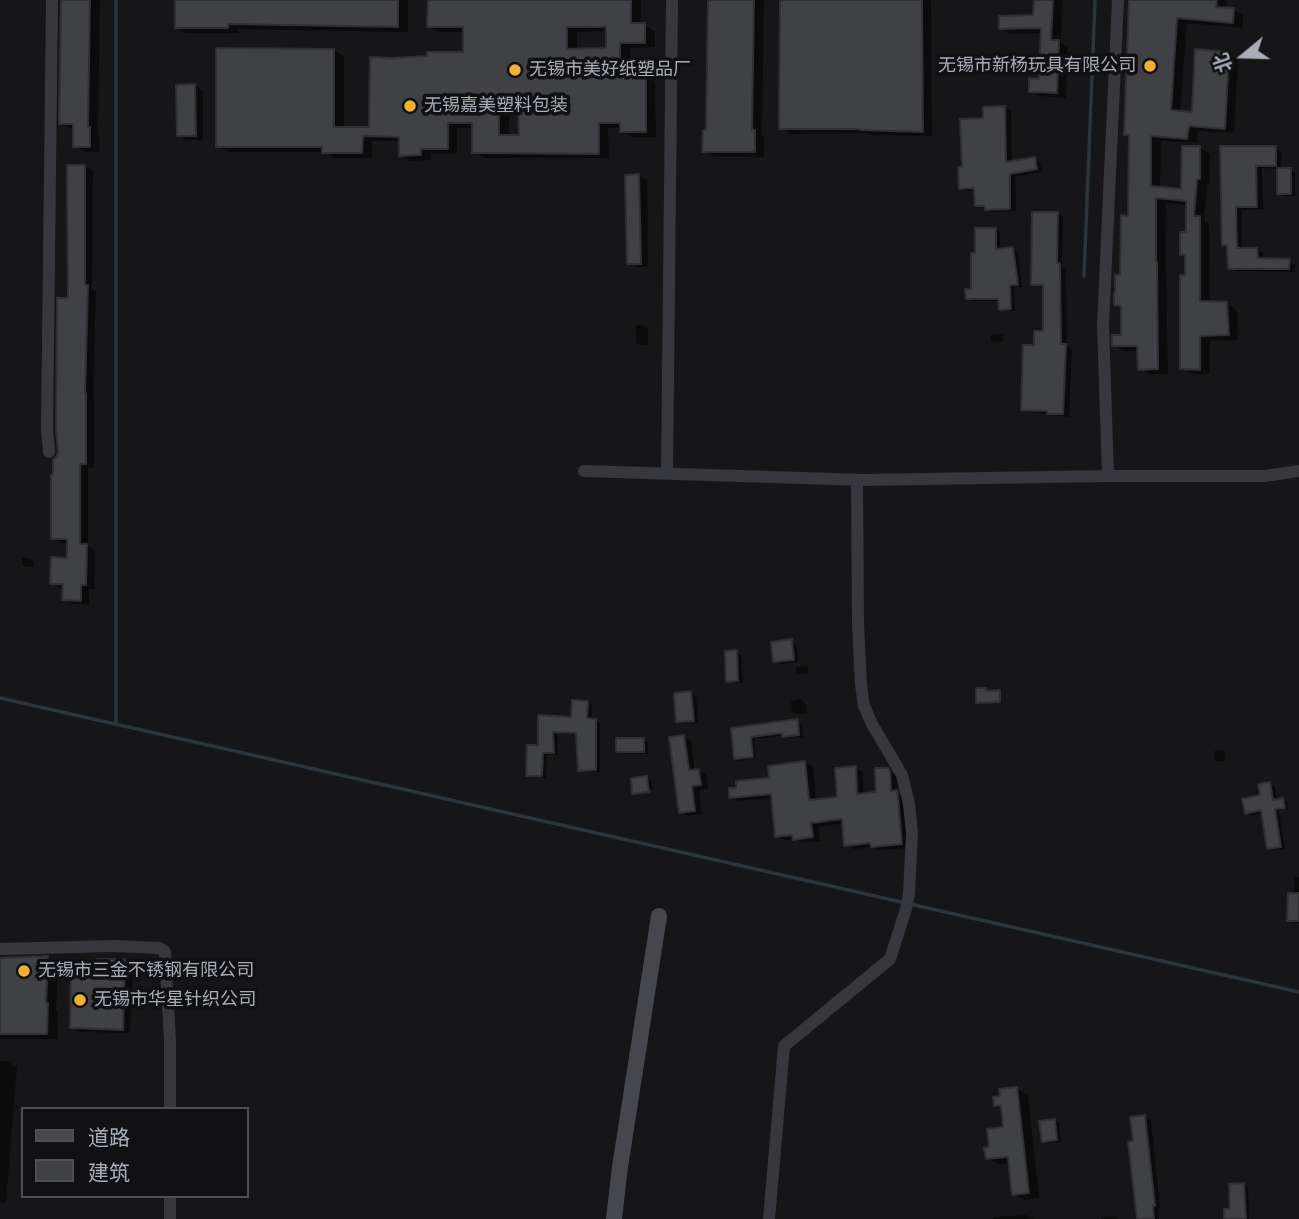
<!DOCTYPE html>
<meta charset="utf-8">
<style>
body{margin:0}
#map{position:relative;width:1299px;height:1219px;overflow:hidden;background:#161618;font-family:Helvetica,"Noto Sans SC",sans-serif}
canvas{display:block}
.legend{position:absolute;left:21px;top:1107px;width:228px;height:91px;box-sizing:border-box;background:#111113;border:2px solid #4d4f55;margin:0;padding:9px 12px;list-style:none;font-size:21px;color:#a8adb8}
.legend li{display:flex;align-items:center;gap:14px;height:35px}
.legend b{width:35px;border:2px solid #4d4f55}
.north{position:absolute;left:1208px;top:21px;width:70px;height:70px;-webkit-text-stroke:5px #111113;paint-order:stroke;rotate:251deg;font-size:19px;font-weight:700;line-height:28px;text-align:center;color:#a8adb8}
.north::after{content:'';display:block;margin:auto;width:24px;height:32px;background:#a8adb8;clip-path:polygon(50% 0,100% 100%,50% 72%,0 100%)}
</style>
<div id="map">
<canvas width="1299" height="1219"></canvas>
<ul class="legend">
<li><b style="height:9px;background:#45474d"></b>道路</li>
<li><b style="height:19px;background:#404145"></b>建筑</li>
</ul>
<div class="north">北</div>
</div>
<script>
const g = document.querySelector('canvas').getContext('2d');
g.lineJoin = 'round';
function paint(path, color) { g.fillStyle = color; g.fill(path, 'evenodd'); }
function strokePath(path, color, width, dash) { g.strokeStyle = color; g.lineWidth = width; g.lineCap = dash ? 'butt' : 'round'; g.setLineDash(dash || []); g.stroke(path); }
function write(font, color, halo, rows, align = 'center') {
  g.font = font + ' Helvetica,"Noto Sans SC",sans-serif'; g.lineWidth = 7; g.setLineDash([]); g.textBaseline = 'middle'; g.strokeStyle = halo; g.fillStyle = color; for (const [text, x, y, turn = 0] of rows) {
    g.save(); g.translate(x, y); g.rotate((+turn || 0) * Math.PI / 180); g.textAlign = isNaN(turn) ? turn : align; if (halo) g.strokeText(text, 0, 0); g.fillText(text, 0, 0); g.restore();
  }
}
const shadow = new Path2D(`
 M 62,0 L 100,0 L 98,134 L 100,135 L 99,152 L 85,152 L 75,146 L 75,129 L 71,129 L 61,123 Z
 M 177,0 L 408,0 L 408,32 L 238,29 L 238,33 L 187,33 L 177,27 Z
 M 429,0 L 641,0 L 641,25 L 644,25 L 655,31 L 655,47 L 630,48 L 630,76 L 645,76 L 655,82 L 656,137 L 632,137 L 622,131 L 622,128 L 608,128 L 609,158 L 484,158 L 474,152 L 474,128 L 457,128 L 457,154 L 431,154 L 431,160 L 411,161 L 401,155 L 401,141 L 372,141 L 372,158 L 334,158 L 325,152 L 228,152 L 218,146 L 334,50 L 344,56 L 344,129 L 370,129 L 392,59 L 465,54 L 465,32 L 439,32 L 429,26 ZM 608,31 L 608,50 L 577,50 L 577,32 ZM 520,102 L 521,137 L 509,137 L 509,103 Z
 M 710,0 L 764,0 L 762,136 L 764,137 L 764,157 L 714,156 L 704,151 L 708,131 Z
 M 782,0 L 931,0 L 932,136 L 872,135 L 869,133 L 791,134 L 781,128 Z
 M 1036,0 L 1062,0 L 1061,43 L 1068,47 L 1066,98 L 1040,96 L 1030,91 L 1041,80 L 1042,33 L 1011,34 L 1001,28 L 1035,17 Z
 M 1131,0 L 1227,0 L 1226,9 L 1233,10 L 1243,15 L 1243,28 L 1187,23 L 1180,112 L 1193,113 L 1228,54 L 1238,60 L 1234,133 L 1198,131 L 1197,143 L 1161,141 L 1160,188 L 1183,190 L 1200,148 L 1210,154 L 1209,184 L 1207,184 L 1204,220 L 1209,224 L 1210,303 L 1227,304 L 1237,310 L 1238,340 L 1210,341 L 1210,374 L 1192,374 L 1182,368 L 1187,258 L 1181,254 L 1188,234 L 1188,205 L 1166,203 L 1165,269 L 1166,269 L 1168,374 L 1150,374 L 1140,369 L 1139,351 L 1124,351 L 1114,345 L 1123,337 L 1123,308 L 1115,304 L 1122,276 L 1129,217 L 1131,136 L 1126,134 Z
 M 195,86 L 203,91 L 203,140 L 186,140 L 178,135 Z
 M 1005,108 L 1011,111 L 1012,162 L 1034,159 L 1040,162 L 1042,172 L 1015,177 L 1016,211 L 992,212 L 976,205 L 976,191 L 967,191 L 961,188 L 963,169 L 985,120 Z
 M 1222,148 L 1275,148 L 1281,152 L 1282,170 L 1290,170 L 1295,173 L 1295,196 L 1284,196 L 1279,193 L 1279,169 L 1262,168 L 1263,209 L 1242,210 L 1242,250 L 1257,250 L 1263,253 L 1263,260 L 1289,261 L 1295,265 L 1295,272 L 1236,271 L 1230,267 L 1229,247 L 1224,244 Z
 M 85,166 L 93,171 L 92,289 L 96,291 L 93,399 L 94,400 L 94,468 L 88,467 L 88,546 L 95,550 L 94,589 L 89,589 L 89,605 L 72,604 L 64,599 L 64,588 L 60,588 L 52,583 L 68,560 L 69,543 L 61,543 L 53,538 L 55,476 L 58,457 L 69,300 Z
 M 639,176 L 647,180 L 648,267 L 637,267 L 629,263 Z
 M 1057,213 L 1063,217 L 1062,267 L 1066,269 L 1067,346 L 1072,349 L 1069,417 L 1029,412 L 1023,409 L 1036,346 L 1045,333 L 1045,287 L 1039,287 L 1033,284 Z
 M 996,230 L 1000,232 L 1000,250 L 1013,249 L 1018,252 L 1022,287 L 1014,287 L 1015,311 L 1005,311 L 1001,309 L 1000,301 L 972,301 L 967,298 L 972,291 L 976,255 Z
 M 636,325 L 643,325 L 648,328 L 648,345 L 641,345 L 636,343 Z
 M 1001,334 L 1003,335 L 1003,342 L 991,341 L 991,335 Z
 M 22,558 L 29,558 L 34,561 L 34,567 L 27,567 L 22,565 Z
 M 791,641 L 796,644 L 798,662 L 780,664 L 775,661 Z
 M 737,652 L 741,655 L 743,683 L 733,683 L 728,681 Z
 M 806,666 L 808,667 L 809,673 L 797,674 L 796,667 Z
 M 691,693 L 696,696 L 698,722 L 682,724 L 678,721 Z
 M 800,699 L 805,702 L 807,713 L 797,714 L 792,712 L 791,701 Z
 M 588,703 L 592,705 L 591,720 L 600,723 L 600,772 L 584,772 L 579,770 L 578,735 L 557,733 L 558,755 L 547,755 L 546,778 L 532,777 L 528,775 L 540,747 L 539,717 L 572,719 Z
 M 798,721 L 802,724 L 803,737 L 788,738 L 784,735 L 754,739 L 756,758 L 740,761 L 735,758 L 733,729 Z
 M 683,736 L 691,741 L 695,771 L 699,771 L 706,775 L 708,789 L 699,790 L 702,814 L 688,816 L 681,812 Z
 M 644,740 L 648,742 L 648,754 L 623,754 L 618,751 Z
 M 1222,750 L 1224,751 L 1225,761 L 1214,761 L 1214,751 Z
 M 805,762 L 813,767 L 816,801 L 838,799 L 855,768 L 863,772 L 864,795 L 877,794 L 887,770 L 896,775 L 897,777 L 898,793 L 904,797 L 909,848 L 880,850 L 874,847 L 854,849 L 846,845 L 844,823 L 819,827 L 820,841 L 802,843 L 796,839 L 785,840 L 777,836 L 773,798 L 739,801 L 731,797 L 771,780 Z
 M 647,778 L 651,780 L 653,790 L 636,792 L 636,794 L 634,793 Z
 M 1270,784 L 1275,787 L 1277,801 L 1283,800 L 1288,803 L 1289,809 L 1279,811 L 1285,849 L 1273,851 L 1268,848 L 1263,813 L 1251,815 L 1246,813 L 1262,797 Z
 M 1294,877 L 1299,877 L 1299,923 L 1293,923 L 1289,920 L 1294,894 Z
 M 48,958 L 58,964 L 56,1010 L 58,1011 L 57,1039 L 0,1039 L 0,960 Z
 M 99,960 L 125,961 L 133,965 L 130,1033 L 80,1032 L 72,1027 L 99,973 Z
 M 0,1061 L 6,1061 L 17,1067 L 6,1202 L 0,1203 Z
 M 1017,1089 L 1028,1095 L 1039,1198 L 1024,1200 L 1014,1194 L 1010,1163 L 998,1164 L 987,1158 L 991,1148 L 1005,1129 L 1003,1109 L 996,1105 Z
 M 1144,1116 L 1151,1120 L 1160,1208 L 1158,1209 L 1159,1219 L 1138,1219 L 1134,1142 Z
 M 1054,1120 L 1059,1123 L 1061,1142 L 1048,1143 L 1043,1141 Z
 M 1244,1185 L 1248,1188 L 1249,1219 L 1226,1219 Z
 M 1026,1215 L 1034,1219 L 994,1219 L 993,1217 Z
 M 1115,1216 L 1119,1219 L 1101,1219 L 1101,1217 Z`);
const stream = new Path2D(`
 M 1084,276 L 1095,0
 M 0,698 L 1299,992
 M 116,724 L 116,0`);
const building = new Path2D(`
 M 61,0 L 90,0 L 88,127 L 90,127 L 90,147 L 73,147 L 73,124 L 59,124 Z
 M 175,0 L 398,0 L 398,27 L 228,24 L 228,28 L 175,28 Z
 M 428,0 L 631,0 L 631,23 L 645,23 L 645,43 L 620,43 L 620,74 L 646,74 L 646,132 L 620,132 L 620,123 L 599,123 L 599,154 L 472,153 L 472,123 L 448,123 L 448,149 L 421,149 L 421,155 L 399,156 L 399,137 L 363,136 L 362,153 L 322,153 L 322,147 L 216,147 L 216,48 L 334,49 L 334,127 L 369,127 L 370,57 L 392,58 L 427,56 L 427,52 L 463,52 L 463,27 L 427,27 ZM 567,27 L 606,27 L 606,48 L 567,49 ZM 518,97 L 519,135 L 499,135 L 499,98 Z
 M 708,0 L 754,0 L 752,130 L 755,130 L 755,152 L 702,152 L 703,130 L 706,130 Z
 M 780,0 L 922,0 L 923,132 L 860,130 L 860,129 L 779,129 Z
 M 1034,0 L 1053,0 L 1051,40 L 1059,40 L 1057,93 L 1029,92 L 1029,78 L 1039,79 L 1041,28 L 999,29 L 999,16 L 1033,15 Z
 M 1129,0 L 1217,0 L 1216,7 L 1234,8 L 1233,23 L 1177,18 L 1171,110 L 1192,112 L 1195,49 L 1229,52 L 1225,129 L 1189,126 L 1187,139 L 1151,136 L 1151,186 L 1181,189 L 1182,146 L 1200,146 L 1200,179 L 1197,179 L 1194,216 L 1200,216 L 1200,301 L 1227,302 L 1229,335 L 1200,336 L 1200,370 L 1180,369 L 1180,275 L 1185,275 L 1185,255 L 1180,255 L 1180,232 L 1186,232 L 1186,201 L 1156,198 L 1156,262 L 1157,262 L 1158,369 L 1138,370 L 1137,346 L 1112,346 L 1112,335 L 1121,335 L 1121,306 L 1114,305 L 1114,293 L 1115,293 L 1115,275 L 1120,275 L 1121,215 L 1128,216 L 1129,135 L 1124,135 Z
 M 195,84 L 196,136 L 177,136 L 176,85 Z
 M 1005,106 L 1006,162 L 1035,157 L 1037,169 L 1010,174 L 1010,209 L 985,210 L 984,206 L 975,206 L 974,188 L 959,189 L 958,167 L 962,167 L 960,119 L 983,118 L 983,107 Z
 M 1220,146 L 1276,146 L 1276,166 L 1256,166 L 1257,207 L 1236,207 L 1237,248 L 1257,248 L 1258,258 L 1290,259 L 1289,269 L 1228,269 L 1227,245 L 1222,245 Z
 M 67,165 L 85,165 L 85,285 L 88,285 L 85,393 L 86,393 L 86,464 L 80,464 L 80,544 L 87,544 L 86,585 L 81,585 L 81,601 L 62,600 L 63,584 L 50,584 L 51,557 L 67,558 L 67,539 L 51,539 L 51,475 L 53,475 L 53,460 L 57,456 L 58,451 L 56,429 L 57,298 L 68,298 Z
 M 1277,168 L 1291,168 L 1291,194 L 1277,194 Z
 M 639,174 L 641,264 L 627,264 L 625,175 Z
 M 1032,212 L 1058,212 L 1057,263 L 1060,263 L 1061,344 L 1066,344 L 1063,414 L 1047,414 L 1047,411 L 1021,410 L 1023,345 L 1034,345 L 1034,331 L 1043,331 L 1043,285 L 1031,285 Z
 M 975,228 L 996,228 L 996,249 L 1013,247 L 1018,285 L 1010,285 L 1011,309 L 999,310 L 998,299 L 966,299 L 965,289 L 971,289 L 971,253 L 975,253 Z
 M 792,639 L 794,660 L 773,662 L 771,642 Z
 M 737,650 L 738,681 L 726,682 L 725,651 Z
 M 976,688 L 986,688 L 986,691 L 1000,690 L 1000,702 L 976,703 Z
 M 691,691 L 694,721 L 676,722 L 674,693 Z
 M 572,700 L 588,701 L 587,718 L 596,719 L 596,770 L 578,771 L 576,733 L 553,732 L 554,753 L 543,753 L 542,776 L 526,776 L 527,745 L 538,745 L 538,715 L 571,717 Z
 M 798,719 L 799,735 L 782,737 L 782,733 L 751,737 L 753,757 L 734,759 L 731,728 Z
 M 684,735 L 689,770 L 699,769 L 701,785 L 692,786 L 695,811 L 679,813 L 669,737 Z
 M 616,738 L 644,738 L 644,752 L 616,752 Z
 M 805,761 L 809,800 L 837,797 L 835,768 L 856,766 L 857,794 L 876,792 L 875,768 L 888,768 L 890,772 L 891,791 L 897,790 L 898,797 L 902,844 L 871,847 L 870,843 L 844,846 L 842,819 L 811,823 L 813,837 L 793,840 L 792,835 L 775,837 L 771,794 L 729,798 L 729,788 L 736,788 L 736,781 L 769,778 L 768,766 Z
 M 647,776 L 649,792 L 632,794 L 631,778 Z
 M 1270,782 L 1273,800 L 1283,798 L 1285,808 L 1275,809 L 1281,847 L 1267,849 L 1261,810 L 1245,814 L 1242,799 L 1260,795 L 1258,784 Z
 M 1288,893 L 1299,893 L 1299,921 L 1287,921 Z
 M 48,956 L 46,1003 L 48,1003 L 47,1034 L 0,1034 L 0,958 Z
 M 97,959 L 125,959 L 123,1030 L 70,1028 L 71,971 L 97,971 Z
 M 1017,1087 L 1029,1193 L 1012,1195 L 1008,1157 L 986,1159 L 984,1148 L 989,1147 L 987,1129 L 1003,1127 L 1001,1105 L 994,1106 L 993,1097 L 1000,1096 L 999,1089 Z
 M 1145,1115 L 1155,1206 L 1153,1206 L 1154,1219 L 1137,1219 L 1128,1142 L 1133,1141 L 1130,1117 Z
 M 1055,1119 L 1057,1140 L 1042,1142 L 1039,1121 Z
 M 1244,1183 L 1246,1219 L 1224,1219 L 1224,1209 L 1230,1209 L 1229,1184 Z`);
const street = new Path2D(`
 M 49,452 L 47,429 L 52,0
 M 584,471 L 864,480 L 1108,476 L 1265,476 L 1299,471
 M 667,473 L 672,0
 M 1108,476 L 1103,325 L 1118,0
 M 0,949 L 115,946 L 160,948 L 165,952 L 170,1041 L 170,1109
 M 170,1196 L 170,1219
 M 769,1219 L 784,1046 L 890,959 L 906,909 L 909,893 L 912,833 L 909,804 L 902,775 L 872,724 L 864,706 L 861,685 L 858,623 L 857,480`);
const secondary = new Path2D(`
 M 614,1219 L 620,1167 L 659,916`);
const markers = [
 [1150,66,7,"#f2b134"],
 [515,70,7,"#f2b134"],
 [410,106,7,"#f2b134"],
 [24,971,7,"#f2b134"],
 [80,1000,7,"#f2b134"]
];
const poiNames = [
 ["无锡市新杨玩具有限公司",1136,66,"right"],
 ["无锡市美好纸塑品厂",529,70],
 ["无锡嘉美塑料包装",424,106],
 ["无锡市三金不锈钢有限公司",38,971],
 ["无锡市华星针织公司",94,1000]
];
paint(shadow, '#0007');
strokePath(stream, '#2c353c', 3.5);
paint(building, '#404145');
strokePath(building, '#303034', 2);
strokePath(street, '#37383d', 12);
strokePath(secondary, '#45474d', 16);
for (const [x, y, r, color] of markers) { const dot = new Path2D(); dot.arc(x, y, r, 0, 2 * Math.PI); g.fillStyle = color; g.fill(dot); strokePath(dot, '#111113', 2.5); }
write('18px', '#a8adb8', '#111113', poiNames, 'left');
</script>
